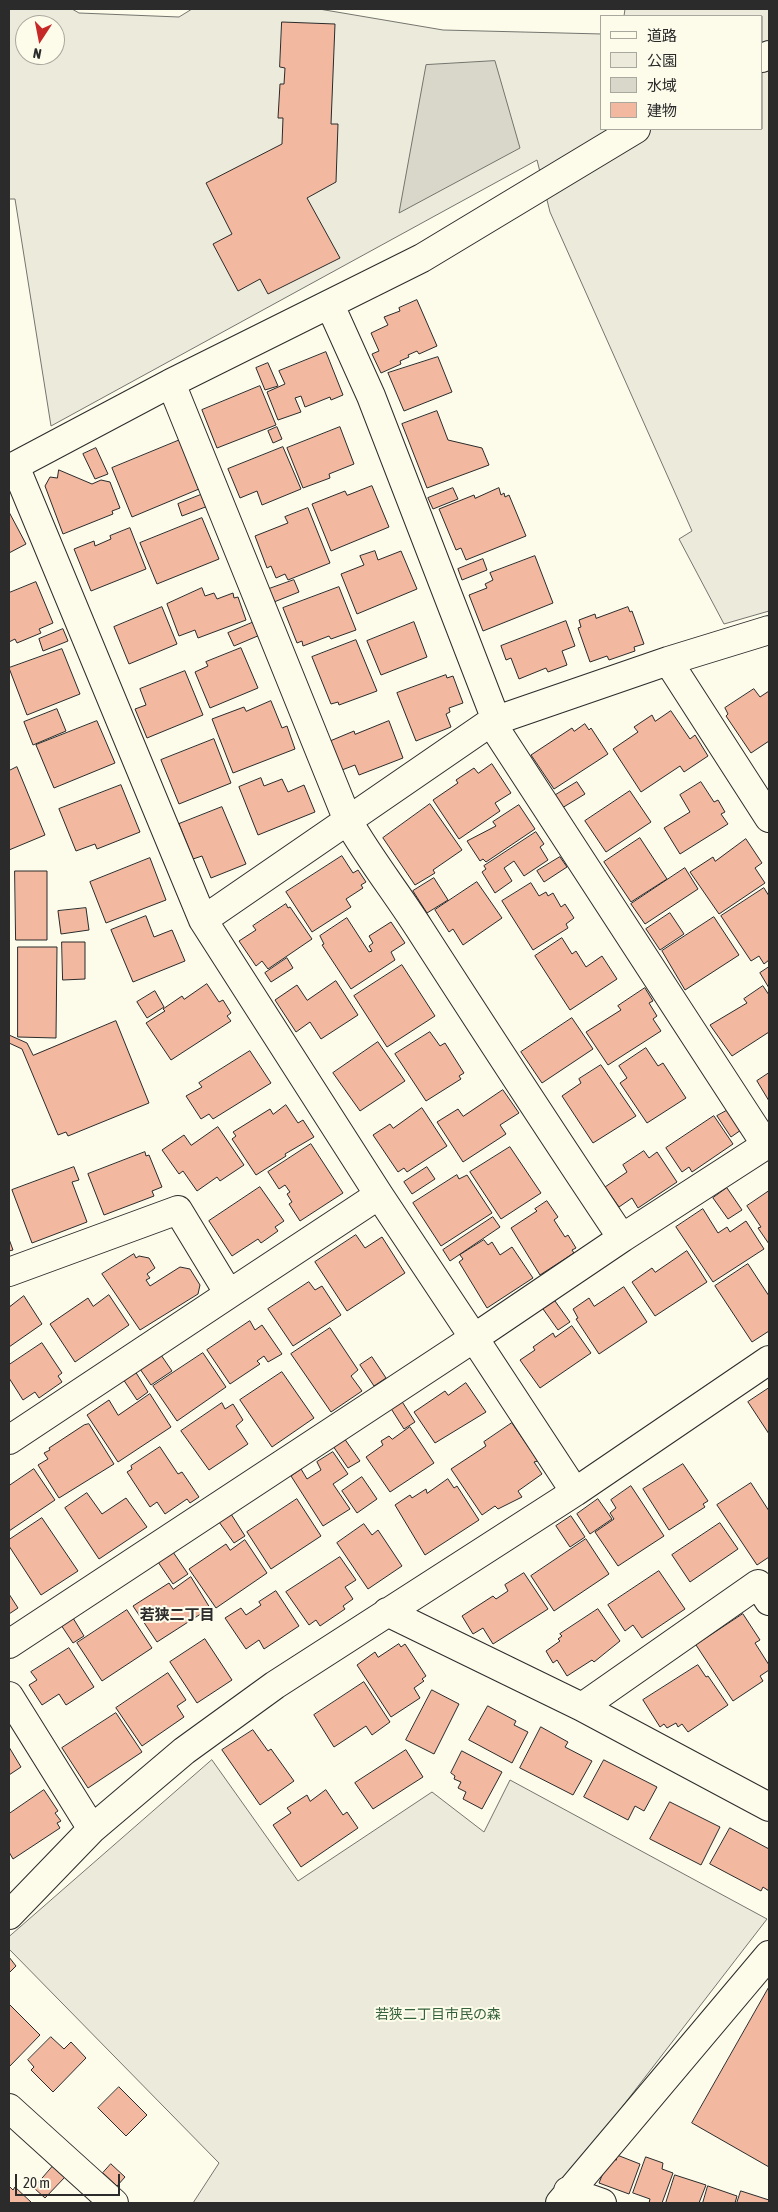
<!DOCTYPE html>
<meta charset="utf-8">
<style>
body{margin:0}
#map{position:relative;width:778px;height:2212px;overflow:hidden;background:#fdfbea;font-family:"Asap Condensed","Noto Sans JP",sans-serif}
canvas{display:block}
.frame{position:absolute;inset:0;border:10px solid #2b2b2b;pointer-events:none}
.legend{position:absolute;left:600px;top:15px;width:162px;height:115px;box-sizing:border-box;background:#fdfbea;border:1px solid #a9a89e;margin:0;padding:6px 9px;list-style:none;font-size:15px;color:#2b2b2b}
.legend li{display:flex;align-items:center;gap:10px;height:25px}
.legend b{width:25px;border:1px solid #a9a89e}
.north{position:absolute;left:15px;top:15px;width:50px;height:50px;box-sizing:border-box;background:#fdfbea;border:1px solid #a9a89e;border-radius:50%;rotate:191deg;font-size:14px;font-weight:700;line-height:20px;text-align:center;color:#2b2b2b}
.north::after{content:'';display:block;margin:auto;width:18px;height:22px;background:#c62828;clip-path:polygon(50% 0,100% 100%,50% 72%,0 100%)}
.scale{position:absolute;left:15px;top:2174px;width:105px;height:22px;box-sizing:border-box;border:2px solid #2b2b2b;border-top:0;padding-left:6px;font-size:15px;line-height:18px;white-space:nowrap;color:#2b2b2b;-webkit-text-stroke:4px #fdfbea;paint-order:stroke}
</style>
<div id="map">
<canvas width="778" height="2212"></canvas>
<div class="frame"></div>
<ul class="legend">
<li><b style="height:6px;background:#fdfbea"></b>道路</li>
<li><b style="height:14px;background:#ecebdb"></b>公園</li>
<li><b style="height:14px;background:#d8d7c9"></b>水域</li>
<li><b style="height:14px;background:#f2b8a0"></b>建物</li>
</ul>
<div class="north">N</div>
<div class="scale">20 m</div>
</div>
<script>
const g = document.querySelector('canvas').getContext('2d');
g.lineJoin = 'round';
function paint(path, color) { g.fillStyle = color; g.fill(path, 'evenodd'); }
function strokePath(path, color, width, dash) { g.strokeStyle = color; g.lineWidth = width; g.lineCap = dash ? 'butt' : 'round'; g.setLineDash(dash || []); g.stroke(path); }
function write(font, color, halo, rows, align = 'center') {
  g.font = font + ' "Asap Condensed","Noto Sans JP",sans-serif'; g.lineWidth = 4; g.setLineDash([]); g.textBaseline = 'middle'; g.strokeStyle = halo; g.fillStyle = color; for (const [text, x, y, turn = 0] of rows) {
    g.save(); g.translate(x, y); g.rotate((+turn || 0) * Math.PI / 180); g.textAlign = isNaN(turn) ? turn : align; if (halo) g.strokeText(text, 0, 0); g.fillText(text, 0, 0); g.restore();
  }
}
const green = new Path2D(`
 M 9,9 L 72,9 L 79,13 L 179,17 L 192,9 L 319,9 L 443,30 L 602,34 L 602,129 L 762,129 L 762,16 L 624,16 L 625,9 L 769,9 L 769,611 L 724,624 L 679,539 L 692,531 L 550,212 L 537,160 L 51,426 L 15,199 L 9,199 ZM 25,25 L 55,25 L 55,55 L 25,55 Z
 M 212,1760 L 298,1881 L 432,1792 L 484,1832 L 510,1780 L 767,1919 L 548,2203 L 193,2203 L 219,2163 L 9,1949 L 9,1937 Z`);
const water = new Path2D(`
 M 495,61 L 520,148 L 399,213 L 426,65 Z`);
const building = new Path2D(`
 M 282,22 L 335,24 L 331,124 L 338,124 L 336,182 L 307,198 L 340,258 L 268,294 L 260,279 L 238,291 L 213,244 L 232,234 L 206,183 L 282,144 L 283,118 L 278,118 L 280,84 L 284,84 L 285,68 L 280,67 Z
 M 417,300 L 437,346 L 419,354 L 417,351 L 408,355 L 409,357 L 400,361 L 401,364 L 381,373 L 372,354 L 379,351 L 371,333 L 388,325 L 384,317 L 400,311 L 399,308 Z
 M 326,352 L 343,395 L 331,400 L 330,397 L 305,407 L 301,396 L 295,398 L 301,412 L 278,420 L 267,392 L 285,384 L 279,371 Z
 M 438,357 L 452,392 L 404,411 L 388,373 Z
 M 268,363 L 278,386 L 265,390 L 256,368 Z
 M 260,386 L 276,425 L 217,448 L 202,410 Z
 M 437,411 L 448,440 L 482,448 L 489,465 L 427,488 L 402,424 Z
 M 277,427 L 282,439 L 273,443 L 268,431 Z
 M 340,427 L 354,464 L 329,474 L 330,478 L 303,488 L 287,448 Z
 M 180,440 L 199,489 L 132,517 L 112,468 Z
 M 283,447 L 301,489 L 262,505 L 257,491 L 240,498 L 228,469 Z
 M 96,448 L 108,474 L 95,479 L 83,454 Z
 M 59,470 L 92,484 L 101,480 L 110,482 L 120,508 L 112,511 L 113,514 L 63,534 L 45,486 L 50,477 L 57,478 Z
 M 372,486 L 389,527 L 331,551 L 312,504 L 345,491 L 347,495 Z
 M 453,488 L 458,499 L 433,509 L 428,498 Z
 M 499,488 L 501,495 L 504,493 L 505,497 L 509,495 L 526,536 L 466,560 L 461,548 L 456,550 L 439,509 L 474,495 L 475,498 Z
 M 203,494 L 208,506 L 182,516 L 178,504 Z
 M 308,508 L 330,563 L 288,580 L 285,574 L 276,578 L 271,566 L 267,568 L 255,536 L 288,523 L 285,517 Z
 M 9,512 L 26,544 L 9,553 Z
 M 202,518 L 219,559 L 157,584 L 140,543 Z
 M 130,528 L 146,569 L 91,591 L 74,549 L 94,541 L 95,546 L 111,539 L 110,536 Z
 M 375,551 L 378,560 L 401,551 L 417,589 L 357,614 L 341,574 L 364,565 L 360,556 Z
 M 535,556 L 553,603 L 483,631 L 469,595 L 487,588 L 485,584 L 493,580 L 490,573 Z
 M 483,559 L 487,570 L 462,580 L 458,569 Z
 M 294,580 L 299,592 L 274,602 L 269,589 Z
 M 36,582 L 53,623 L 39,629 L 41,633 L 17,643 L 15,639 L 9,642 L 9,593 Z
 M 339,587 L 356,630 L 331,639 L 329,636 L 303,646 L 302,641 L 297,643 L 283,608 Z
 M 202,588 L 205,596 L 214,593 L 217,599 L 233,593 L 234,598 L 238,597 L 246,620 L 198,638 L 195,630 L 179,636 L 167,604 Z
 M 162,607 L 177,644 L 129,664 L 114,627 Z
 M 628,607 L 630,612 L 632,611 L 644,644 L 634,647 L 635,651 L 609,660 L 607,656 L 590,662 L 578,628 L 581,627 L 579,620 L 595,614 L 596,618 Z
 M 566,621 L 575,646 L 562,651 L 567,665 L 548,672 L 546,668 L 519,679 L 511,658 L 506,660 L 501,646 Z
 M 254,622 L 260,635 L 234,646 L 228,633 Z
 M 414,622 L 427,657 L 381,675 L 367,641 Z
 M 63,629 L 68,641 L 43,651 L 39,639 Z
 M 356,640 L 377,691 L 339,705 L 338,702 L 331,704 L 312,657 Z
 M 241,648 L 258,688 L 210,708 L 195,672 L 208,666 L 206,662 Z
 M 62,649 L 80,694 L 27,715 L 9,668 Z
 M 185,671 L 203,715 L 147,738 L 135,709 L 146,705 L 140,689 Z
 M 446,675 L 447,678 L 453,676 L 463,703 L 449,708 L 450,712 L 446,714 L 451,727 L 416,741 L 397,693 Z
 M 754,689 L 760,697 L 769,691 L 769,741 L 751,753 L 726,716 L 728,714 L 725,708 Z
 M 271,701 L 282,728 L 287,726 L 295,749 L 233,773 L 212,719 L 244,707 L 246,711 Z
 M 57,709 L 66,731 L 33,745 L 24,722 Z
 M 671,711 L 690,739 L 695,735 L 708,756 L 684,772 L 680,766 L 641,792 L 613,749 L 638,732 L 634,727 L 652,715 L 655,721 Z
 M 97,721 L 115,763 L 54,788 L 36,745 Z
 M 389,721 L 403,758 L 359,775 L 355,765 L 342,770 L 330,741 L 354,731 L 355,734 Z
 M 585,724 L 589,730 L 591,728 L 608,754 L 554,789 L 531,755 L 572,728 L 574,731 Z
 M 214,739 L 231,783 L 179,804 L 161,760 Z
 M 492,764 L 511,793 L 495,803 L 500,811 L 459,839 L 433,800 L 458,783 L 456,780 L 474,768 L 478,773 Z
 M 17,767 L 45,835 L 9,850 L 9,771 Z
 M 261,778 L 264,786 L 282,779 L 288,792 L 304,785 L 315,812 L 258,835 L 239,787 Z
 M 577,782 L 585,794 L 562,808 L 554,796 Z
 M 701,782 L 714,802 L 718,800 L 725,812 L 721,814 L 728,824 L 680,854 L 664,828 L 690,812 L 680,795 Z
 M 121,785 L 140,832 L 97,849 L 95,844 L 76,851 L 59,809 Z
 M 630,791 L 651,822 L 606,852 L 585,821 Z
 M 430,804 L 462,850 L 433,870 L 435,873 L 415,885 L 383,838 Z
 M 519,805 L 535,829 L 486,862 L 483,859 L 480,861 L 467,841 L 496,826 L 493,822 Z
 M 222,807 L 246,864 L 211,878 L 202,856 L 193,859 L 179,824 Z
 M 536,832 L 544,844 L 540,847 L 548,860 L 524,876 L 514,861 L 504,868 L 512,881 L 495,893 L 482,872 L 486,869 L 484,866 Z
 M 640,838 L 667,879 L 631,902 L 604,862 Z
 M 746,839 L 762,863 L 755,868 L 765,883 L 719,914 L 690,872 L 713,857 L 715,861 Z
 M 342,856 L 353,873 L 358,870 L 366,882 L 361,885 L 363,888 L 346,899 L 351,907 L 312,932 L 286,892 Z
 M 560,857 L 567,867 L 544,882 L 537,871 Z
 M 150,858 L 166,900 L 106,923 L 90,882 Z
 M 685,868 L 698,889 L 645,924 L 631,904 Z
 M 15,871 L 47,871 L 47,940 L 16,940 Z
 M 434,878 L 448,900 L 427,913 L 413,891 Z
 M 477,882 L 502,918 L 463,945 L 453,929 L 449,932 L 435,910 Z
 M 531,883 L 539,896 L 546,892 L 548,896 L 553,893 L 561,907 L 565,904 L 574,918 L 566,924 L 568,928 L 533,950 L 502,901 Z
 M 764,888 L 769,896 L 769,960 L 764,964 L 759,956 L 751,961 L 721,916 Z
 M 286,904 L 288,908 L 290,907 L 312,939 L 268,969 L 262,961 L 256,966 L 239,941 L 256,930 L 253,926 Z
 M 86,908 L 89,930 L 61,934 L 58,911 Z
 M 670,913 L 684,934 L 660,950 L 646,929 Z
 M 146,916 L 154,937 L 172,930 L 185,961 L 133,982 L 111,930 Z
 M 714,917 L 739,955 L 685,990 L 662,951 Z
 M 347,918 L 369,952 L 372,951 L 369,946 L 373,943 L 369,936 L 391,922 L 405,943 L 391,952 L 395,960 L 351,989 L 322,945 L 324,944 L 320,936 Z
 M 562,938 L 572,954 L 576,951 L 586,967 L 602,956 L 617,979 L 570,1010 L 535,956 Z
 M 62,942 L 85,942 L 85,979 L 63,980 Z
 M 18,947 L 57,947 L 56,1038 L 18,1037 Z
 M 287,958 L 293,968 L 271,982 L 265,973 Z
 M 402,965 L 435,1016 L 387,1047 L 354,996 Z
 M 769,967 L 769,988 L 760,973 Z
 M 336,981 L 358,1015 L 321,1039 L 310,1022 L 296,1032 L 275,1000 L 297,985 L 307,1000 Z
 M 207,984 L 219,1002 L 223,1000 L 231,1013 L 227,1016 L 231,1021 L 171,1060 L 146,1023 L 165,1011 L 163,1009 L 182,996 L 184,999 Z
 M 763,986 L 769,995 L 769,1032 L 732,1056 L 710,1025 L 747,1003 L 744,999 Z
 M 645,988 L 653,1001 L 649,1003 L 657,1016 L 653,1019 L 661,1031 L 608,1065 L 586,1032 L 621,1010 L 618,1006 Z
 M 155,991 L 164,1007 L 147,1018 L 137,1002 Z
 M 572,1018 L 593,1049 L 542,1083 L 521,1052 Z
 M 116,1021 L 149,1103 L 68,1136 L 66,1132 L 58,1135 L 22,1049 L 9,1043 L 9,1035 L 27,1043 L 33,1055 Z
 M 430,1032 L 440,1046 L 445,1043 L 464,1073 L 459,1076 L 461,1079 L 426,1101 L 395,1054 Z
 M 378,1042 L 405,1081 L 360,1111 L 333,1073 Z
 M 646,1048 L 658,1066 L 663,1063 L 686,1098 L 647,1123 L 620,1083 L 627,1078 L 619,1066 Z
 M 250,1051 L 271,1083 L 213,1119 L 209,1114 L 201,1119 L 186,1096 L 202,1087 L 199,1083 Z
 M 601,1065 L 636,1116 L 593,1143 L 562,1096 L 581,1083 L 579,1079 Z
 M 769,1073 L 769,1101 L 757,1081 Z
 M 503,1090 L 519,1113 L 500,1125 L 506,1134 L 463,1162 L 437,1122 L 458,1109 L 463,1116 Z
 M 286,1105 L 298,1123 L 303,1120 L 314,1137 L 285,1154 L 286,1156 L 256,1175 L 232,1139 L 236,1136 L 233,1132 L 270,1109 L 273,1114 Z
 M 422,1108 L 447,1146 L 407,1172 L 404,1168 L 398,1172 L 373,1135 L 390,1124 L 393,1128 Z
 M 728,1110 L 741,1130 L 731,1137 L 717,1116 Z
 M 714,1116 L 733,1144 L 692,1172 L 689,1167 L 682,1172 L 666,1148 Z
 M 218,1127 L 244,1165 L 220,1181 L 217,1177 L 197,1191 L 183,1171 L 179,1174 L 162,1150 L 184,1135 L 191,1145 Z
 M 311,1144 L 343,1193 L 300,1221 L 289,1204 L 292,1202 L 287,1194 L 290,1192 L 285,1185 L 279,1189 L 268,1172 Z
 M 510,1147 L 541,1193 L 501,1219 L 470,1172 Z
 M 644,1151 L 649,1158 L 657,1152 L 677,1182 L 638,1208 L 632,1198 L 619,1207 L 605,1187 L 627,1172 L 623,1165 Z
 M 145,1152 L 146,1156 L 149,1155 L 162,1187 L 152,1191 L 154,1196 L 104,1215 L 88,1174 Z
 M 74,1167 L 79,1180 L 72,1182 L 87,1222 L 32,1243 L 12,1190 Z
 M 427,1167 L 435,1179 L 412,1194 L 404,1182 Z
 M 457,1175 L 459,1179 L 467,1175 L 492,1213 L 441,1246 L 413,1203 Z
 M 260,1187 L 284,1221 L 275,1227 L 278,1231 L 261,1243 L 258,1239 L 232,1256 L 209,1221 Z
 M 727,1188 L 742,1210 L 728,1219 L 713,1198 Z
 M 769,1191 L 769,1244 L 758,1228 L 761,1227 L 747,1206 Z
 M 547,1201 L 558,1217 L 554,1220 L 565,1237 L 568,1235 L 576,1248 L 572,1250 L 574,1253 L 540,1275 L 511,1228 L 537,1211 L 535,1209 Z
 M 703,1209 L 718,1233 L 727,1227 L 730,1232 L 746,1221 L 764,1249 L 713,1282 L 676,1227 Z
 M 493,1217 L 500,1227 L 450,1261 L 443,1250 Z
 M 356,1235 L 365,1248 L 382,1237 L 405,1273 L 347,1311 L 315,1262 Z
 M 9,1239 L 13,1250 L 9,1251 Z
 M 484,1240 L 488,1245 L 492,1242 L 500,1255 L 512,1247 L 533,1278 L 487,1308 L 459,1262 L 463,1259 L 460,1255 Z
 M 687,1251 L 707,1282 L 655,1316 L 632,1282 L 652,1268 L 655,1272 Z
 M 134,1254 L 136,1258 L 139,1256 L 149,1258 L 155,1268 L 147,1274 L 150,1278 L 146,1280 L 150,1286 L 180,1267 L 190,1269 L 200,1285 L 198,1294 L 140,1330 L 102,1274 Z
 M 748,1264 L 769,1296 L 769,1331 L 752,1342 L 715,1286 Z
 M 309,1282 L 315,1290 L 322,1286 L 341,1315 L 293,1346 L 268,1309 Z
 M 624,1287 L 647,1322 L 599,1354 L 576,1319 L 578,1318 L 573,1309 L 589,1298 L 594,1306 Z
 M 109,1295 L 129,1325 L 75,1362 L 50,1324 L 88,1298 L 93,1306 Z
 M 24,1296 L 42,1324 L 9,1347 L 9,1304 L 10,1306 Z
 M 555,1301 L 570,1322 L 558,1330 L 543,1309 Z
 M 250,1321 L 255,1330 L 262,1325 L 282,1354 L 268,1362 L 264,1356 L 257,1361 L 260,1364 L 230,1384 L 207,1350 Z
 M 572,1326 L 591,1353 L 540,1388 L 520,1360 L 535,1350 L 533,1347 L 553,1333 L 555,1337 Z
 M 330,1328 L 358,1370 L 351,1376 L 362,1391 L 331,1412 L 291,1354 Z
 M 42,1343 L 62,1373 L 58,1376 L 62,1382 L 39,1398 L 35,1392 L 23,1400 L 9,1378 L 9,1365 Z
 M 203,1353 L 226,1387 L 177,1421 L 153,1386 Z
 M 161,1355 L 172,1371 L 151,1385 L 140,1369 Z
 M 372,1357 L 386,1378 L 374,1386 L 360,1365 Z
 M 135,1371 L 148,1392 L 137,1400 L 123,1379 Z
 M 282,1372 L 314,1418 L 272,1447 L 240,1400 Z
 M 466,1383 L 486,1412 L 435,1443 L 414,1412 L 445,1391 L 448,1395 Z
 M 769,1388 L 769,1434 L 748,1402 Z
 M 150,1394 L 171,1427 L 118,1462 L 87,1415 L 109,1400 L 118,1415 Z
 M 401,1400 L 415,1422 L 404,1429 L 390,1407 Z
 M 222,1403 L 225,1409 L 233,1404 L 243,1420 L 236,1426 L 248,1444 L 209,1470 L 181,1431 Z
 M 512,1423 L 538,1461 L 534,1462 L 542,1474 L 518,1491 L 522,1497 L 498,1509 L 495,1506 L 482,1515 L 451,1469 L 486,1446 L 484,1442 Z
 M 89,1424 L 114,1464 L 59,1498 L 38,1465 L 48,1459 L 44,1453 L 50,1450 L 49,1448 L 84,1425 Z
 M 410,1427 L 434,1463 L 390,1492 L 366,1457 L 383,1445 L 381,1441 L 389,1436 L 392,1439 Z
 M 344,1438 L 360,1461 L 348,1468 L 333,1446 Z
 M 160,1447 L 178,1474 L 182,1472 L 199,1497 L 190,1503 L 187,1499 L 165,1514 L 157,1502 L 150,1507 L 127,1472 L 132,1469 L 131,1466 Z
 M 333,1452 L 348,1474 L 333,1484 L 350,1509 L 323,1526 L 291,1476 L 301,1469 L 307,1479 L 321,1470 L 317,1462 Z
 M 683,1464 L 708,1501 L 703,1504 L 705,1507 L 669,1530 L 643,1489 Z
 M 34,1469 L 55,1500 L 9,1531 L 9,1486 Z
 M 362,1477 L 377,1499 L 357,1513 L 342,1491 Z
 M 448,1479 L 454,1488 L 457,1486 L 479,1520 L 425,1555 L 395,1505 L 410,1495 L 412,1498 L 426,1489 L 427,1493 Z
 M 751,1483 L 769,1511 L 769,1557 L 757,1565 L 717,1505 Z
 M 631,1486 L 664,1536 L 618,1566 L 595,1532 L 614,1519 L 610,1513 L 616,1508 L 611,1500 Z
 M 87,1493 L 102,1514 L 126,1498 L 147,1527 L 99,1559 L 65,1508 Z
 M 297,1499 L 321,1536 L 271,1569 L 247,1532 Z
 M 598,1499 L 612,1519 L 590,1534 L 577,1514 Z
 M 231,1514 L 245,1536 L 234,1543 L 219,1522 Z
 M 571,1516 L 585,1537 L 570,1547 L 556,1526 Z
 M 42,1518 L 78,1571 L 41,1595 L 9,1546 L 9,1540 Z
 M 720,1523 L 738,1549 L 690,1582 L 672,1555 Z
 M 364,1524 L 372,1535 L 378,1530 L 402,1566 L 368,1589 L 337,1543 Z
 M 586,1539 L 609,1574 L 554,1611 L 531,1576 Z
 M 245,1540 L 267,1573 L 216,1608 L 189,1569 L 226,1544 L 230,1550 Z
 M 173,1552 L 188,1574 L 173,1584 L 158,1562 Z
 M 340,1557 L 356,1580 L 345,1587 L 353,1599 L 343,1606 L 345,1609 L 320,1626 L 316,1620 L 309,1625 L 286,1592 Z
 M 659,1571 L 685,1609 L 642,1638 L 633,1625 L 625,1631 L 608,1605 Z
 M 524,1573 L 548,1609 L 493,1644 L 483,1628 L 473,1634 L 462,1616 L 493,1596 L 496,1599 L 508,1591 L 505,1585 Z
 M 191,1577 L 210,1608 L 157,1642 L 133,1606 L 169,1583 L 173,1589 Z
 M 276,1591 L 299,1626 L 264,1649 L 259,1640 L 246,1649 L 225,1618 L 241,1608 L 246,1615 L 261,1605 L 259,1602 Z
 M 9,1594 L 18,1608 L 9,1614 Z
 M 598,1609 L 620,1641 L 594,1662 L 592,1660 L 567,1676 L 557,1660 L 553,1663 L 546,1651 L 560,1641 L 558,1639 L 562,1636 L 560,1634 Z
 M 127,1610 L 152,1648 L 102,1681 L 77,1643 Z
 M 743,1614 L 760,1640 L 755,1643 L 769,1665 L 769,1670 L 760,1676 L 763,1681 L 733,1701 L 696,1645 Z
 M 73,1618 L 84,1636 L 73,1643 L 61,1625 Z
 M 205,1639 L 232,1680 L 197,1703 L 170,1662 Z
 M 399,1644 L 401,1647 L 405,1644 L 426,1676 L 422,1679 L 424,1681 L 414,1688 L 420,1698 L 391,1717 L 357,1665 L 375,1652 L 378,1657 Z
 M 69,1648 L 94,1687 L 66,1705 L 59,1694 L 42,1705 L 29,1685 L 37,1680 L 31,1672 Z
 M 698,1665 L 706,1677 L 708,1676 L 728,1705 L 688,1732 L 682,1724 L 678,1727 L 676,1723 L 667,1728 L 664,1724 L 660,1727 L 643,1700 Z
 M 168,1673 L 186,1700 L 177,1706 L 184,1717 L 142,1746 L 116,1708 Z
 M 364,1682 L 390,1722 L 372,1735 L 366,1726 L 334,1747 L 314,1715 Z
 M 432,1690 L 459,1704 L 434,1754 L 406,1740 Z
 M 488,1706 L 516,1721 L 514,1725 L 528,1732 L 512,1763 L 469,1740 Z
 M 116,1713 L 142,1752 L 88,1788 L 62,1748 Z
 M 541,1727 L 568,1742 L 565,1747 L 592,1761 L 573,1795 L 520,1768 Z
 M 253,1730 L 268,1751 L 271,1749 L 294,1781 L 260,1805 L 222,1750 Z
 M 9,1747 L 21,1767 L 9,1775 Z
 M 406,1750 L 423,1777 L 373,1809 L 355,1783 Z
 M 462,1751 L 502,1772 L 482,1809 L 463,1799 L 466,1792 L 458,1788 L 461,1782 L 454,1779 L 455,1776 L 451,1773 Z
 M 604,1760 L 657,1787 L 644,1811 L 635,1806 L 628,1820 L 584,1797 Z
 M 44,1790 L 58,1811 L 55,1813 L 61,1821 L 57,1823 L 60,1828 L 13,1859 L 9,1852 L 9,1814 Z
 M 326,1790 L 343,1815 L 347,1812 L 358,1828 L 301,1867 L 273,1825 L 291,1813 L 287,1808 L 307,1795 L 310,1801 Z
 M 670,1802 L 720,1827 L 701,1865 L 650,1839 Z
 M 730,1828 L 769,1849 L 769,1891 L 763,1887 L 761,1891 L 710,1864 Z
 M 9,1957 L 16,1966 L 9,1973 Z
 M 769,1987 L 769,2167 L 692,2123 Z
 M 9,2004 L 40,2035 L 9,2067 Z
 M 51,2037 L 64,2049 L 71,2042 L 86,2058 L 53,2092 L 31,2070 L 34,2067 L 28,2060 Z
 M 119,2087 L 147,2115 L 126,2136 L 98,2108 Z
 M 617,2155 L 640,2164 L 629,2194 L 599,2183 L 609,2158 L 616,2160 Z
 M 646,2157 L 663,2163 L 662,2169 L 673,2173 L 662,2203 L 649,2203 L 650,2199 L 633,2193 Z
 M 111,2164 L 125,2177 L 117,2186 L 103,2173 Z
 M 53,2166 L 65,2177 L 45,2198 L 34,2188 Z
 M 675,2175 L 706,2185 L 699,2203 L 666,2203 Z
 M 9,2186 L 13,2190 L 15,2187 L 32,2203 L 9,2203 Z
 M 708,2186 L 737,2196 L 735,2203 L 703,2203 Z
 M 741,2191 L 769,2200 L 769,2203 L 737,2203 Z`);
const minor = new Path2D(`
 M 762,58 L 769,55
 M 330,305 L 371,396 L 496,720
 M 171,383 L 348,821 C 369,858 396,892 419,928 C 486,1032 553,1135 622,1238 L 474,1338 L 575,1492
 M 9,469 L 171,383 L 422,258 L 636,129
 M 668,661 L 769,818
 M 491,722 L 766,1145
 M 203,920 L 491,722 L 668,661 L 769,630
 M 622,1238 L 769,1143
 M 9,1272 L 178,1210 L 229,1294 L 379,1195
 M 9,1440 L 229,1294
 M 387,1612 L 582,1707 L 769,1807
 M 9,1644 L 474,1338 L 379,1195 L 203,920 L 15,466
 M 9,1696 L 92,1829
 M 582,1707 L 758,1584 L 769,1601
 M 9,1915 L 92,1829 L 184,1751 L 275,1685 L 575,1492 L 769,1360
 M 9,2108 L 114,2203
 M 568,2191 L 602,2203
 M 560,2203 L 769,1955`);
const parkNames = [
 ["若狭二丁目市民の森",438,2015]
];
const neighbourhoodNames = [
 ["若狭二丁目",177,1615]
];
paint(green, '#ecebdb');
strokePath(green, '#74746e', 1);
paint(water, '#d8d7c9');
strokePath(water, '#74746e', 1);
paint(building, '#f2b8a0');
strokePath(building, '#2b2b2b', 1);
strokePath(minor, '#2b2b2b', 30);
strokePath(minor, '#fdfbea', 28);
write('14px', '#34623c', '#fdfbea', parkNames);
write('bold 15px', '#2b2b2b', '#fdfbea', neighbourhoodNames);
</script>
